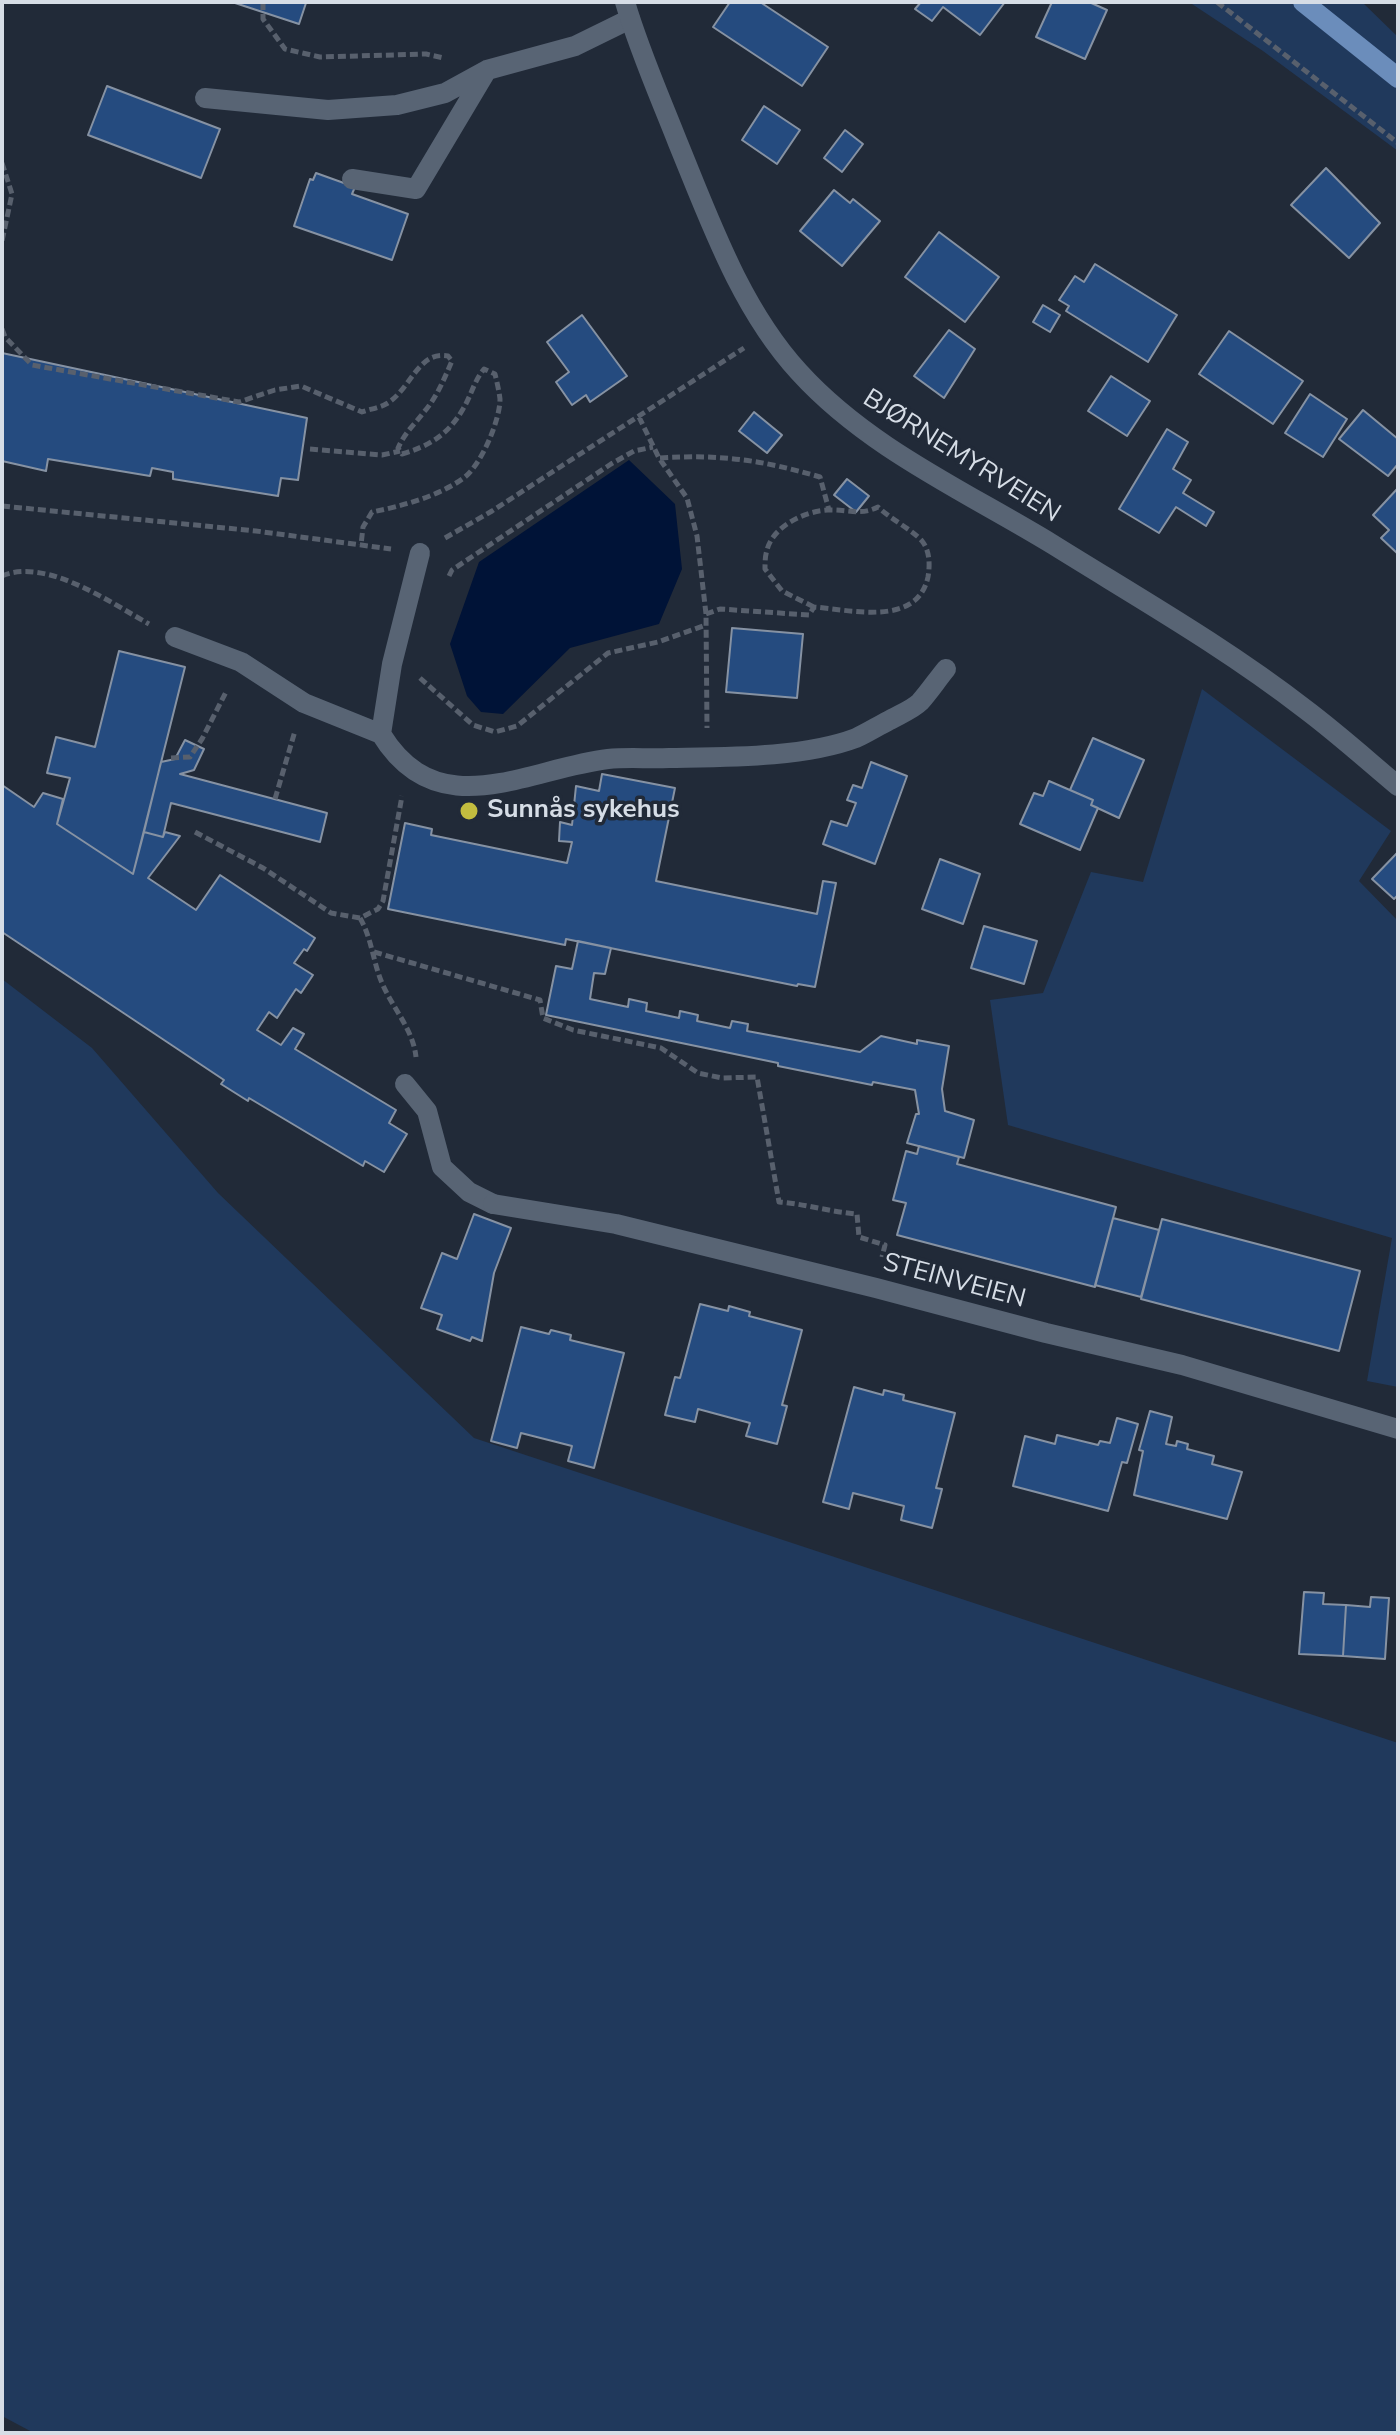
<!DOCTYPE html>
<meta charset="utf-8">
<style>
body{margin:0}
#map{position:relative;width:1400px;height:2435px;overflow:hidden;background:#212a38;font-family:"Nunito Sans",sans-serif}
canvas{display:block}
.frame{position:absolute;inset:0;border:4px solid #d6dde6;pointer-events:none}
</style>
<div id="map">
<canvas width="1400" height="2435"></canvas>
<div class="frame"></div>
</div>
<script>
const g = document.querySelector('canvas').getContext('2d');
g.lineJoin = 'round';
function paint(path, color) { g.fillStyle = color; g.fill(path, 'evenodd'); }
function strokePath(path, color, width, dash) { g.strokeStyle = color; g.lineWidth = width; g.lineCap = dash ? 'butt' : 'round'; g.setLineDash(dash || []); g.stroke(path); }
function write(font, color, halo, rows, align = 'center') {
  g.font = font + ' "Nunito Sans",sans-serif'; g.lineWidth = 7; g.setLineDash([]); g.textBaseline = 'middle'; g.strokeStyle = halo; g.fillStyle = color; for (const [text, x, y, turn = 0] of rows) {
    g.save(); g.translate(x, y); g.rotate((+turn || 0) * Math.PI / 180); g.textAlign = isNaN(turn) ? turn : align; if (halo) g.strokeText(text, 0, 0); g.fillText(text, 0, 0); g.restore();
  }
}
const green = new Path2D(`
 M 1189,2 L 1362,2 L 1398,37 L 1398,151 L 1263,51 Z
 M 1202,689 L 1391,831 L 1359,881 L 1398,921 L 1398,1387 L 1367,1381 L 1392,1238 L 1008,1125 L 990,1000 L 1043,993 L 1091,872 L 1143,882 Z
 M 2,979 L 92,1048 L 218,1193 L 474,1438 L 1398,1743 L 1398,2433 L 34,2433 L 2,2416 Z`);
const water = new Path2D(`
 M 629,460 L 675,504 L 682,569 L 659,624 L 570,648 L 503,714 L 481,712 L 467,696 L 450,644 L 479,562 Z`);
const building = new Path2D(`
 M 232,2 L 302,2 L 306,3 L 299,24 Z
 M 730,2 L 760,2 L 828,47 L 802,86 L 713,27 Z
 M 921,2 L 1005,2 L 980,35 L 943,7 L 932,21 L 915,9 Z
 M 1052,2 L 1089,2 L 1107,10 L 1085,59 L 1036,37 Z
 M 107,86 L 220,129 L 201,178 L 88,135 Z
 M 764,106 L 800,130 L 777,164 L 742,140 Z
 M 845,130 L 863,144 L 842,172 L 824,158 Z
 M 1326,168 L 1380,223 L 1349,258 L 1291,205 Z
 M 316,173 L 355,187 L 352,194 L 408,214 L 392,260 L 294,226 L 310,179 L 313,180 Z
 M 834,190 L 850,203 L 853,199 L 880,221 L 842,266 L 800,231 Z
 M 939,232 L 999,277 L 965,322 L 905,277 Z
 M 1095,264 L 1177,315 L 1148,362 L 1066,311 L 1069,306 L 1059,300 L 1075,276 L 1084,282 Z
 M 1043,305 L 1060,315 L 1050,332 L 1033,322 Z
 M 582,315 L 627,376 L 590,402 L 586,395 L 572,405 L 556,382 L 569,372 L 547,342 Z
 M 949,330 L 975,349 L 944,398 L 914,376 Z
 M 1229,331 L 1303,381 L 1273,424 L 1199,374 Z
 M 2,353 L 307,418 L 298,480 L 281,478 L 278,496 L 173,479 L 173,472 L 152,468 L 150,476 L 48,459 L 46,471 L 2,461 Z
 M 1111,376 L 1150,401 L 1127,436 L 1088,411 Z
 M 1310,394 L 1347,419 L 1323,457 L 1285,433 Z
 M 1363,410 L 1398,439 L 1398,464 L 1388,476 L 1339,439 Z
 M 754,412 L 782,435 L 767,453 L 739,431 Z
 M 1167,429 L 1188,442 L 1173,469 L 1191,480 L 1183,493 L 1214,512 L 1206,526 L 1176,507 L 1159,533 L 1119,509 Z
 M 847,479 L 869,496 L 856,512 L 834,495 Z
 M 1398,488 L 1398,554 L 1381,538 L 1389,530 L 1373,515 Z
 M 732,628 L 803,634 L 797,698 L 726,692 Z
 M 119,651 L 185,667 L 133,874 L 57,824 L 70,778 L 47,773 L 56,737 L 95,747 Z
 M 1093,738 L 1144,760 L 1119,818 L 1091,805 L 1093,800 L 1070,790 Z
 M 185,740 L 204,749 L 194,770 L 180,774 L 327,813 L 320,842 L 171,803 L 163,837 L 144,832 L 161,762 L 175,759 Z
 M 871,762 L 907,776 L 875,864 L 823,844 L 831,821 L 847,826 L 856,803 L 847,800 L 853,785 L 862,788 Z
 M 602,774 L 675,788 L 656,881 L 817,914 L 823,881 L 836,883 L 815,987 L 798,984 L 797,986 L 566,939 L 565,945 L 388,909 L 405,823 L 432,829 L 431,835 L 567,863 L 572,842 L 559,841 L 560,822 L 572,825 L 576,786 L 599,791 Z
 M 1049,781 L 1093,800 L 1091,805 L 1098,808 L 1080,850 L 1020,824 L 1034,793 L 1043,796 Z
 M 2,785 L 34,807 L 43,793 L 63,799 L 57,824 L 133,874 L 144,832 L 163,837 L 165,832 L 180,836 L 148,878 L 196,910 L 220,875 L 315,938 L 307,951 L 304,949 L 294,963 L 313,975 L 301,993 L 296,989 L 277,1018 L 269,1012 L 257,1030 L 281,1045 L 293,1028 L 304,1034 L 295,1049 L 396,1110 L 389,1123 L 407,1134 L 384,1172 L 365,1161 L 363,1166 L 249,1098 L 248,1101 L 221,1084 L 224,1080 L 2,932 Z
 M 1398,852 L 1398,895 L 1394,899 L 1372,879 Z
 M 940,859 L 980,874 L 963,924 L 922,909 Z
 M 984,926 L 1037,941 L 1024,984 L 971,968 Z
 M 578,941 L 611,948 L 605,974 L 594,973 L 590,999 L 628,1007 L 629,999 L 647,1003 L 646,1011 L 679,1018 L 680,1011 L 698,1015 L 697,1021 L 730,1028 L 732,1021 L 748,1024 L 747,1031 L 860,1052 L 881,1036 L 917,1044 L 917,1040 L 949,1046 L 942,1089 L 945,1111 L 974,1120 L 964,1158 L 907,1143 L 916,1114 L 919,1114 L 915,1090 L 873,1082 L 872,1085 L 778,1066 L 778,1063 L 546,1015 L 556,966 L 572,969 Z
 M 919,1146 L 959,1157 L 957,1164 L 1116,1207 L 1095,1287 L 897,1235 L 906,1203 L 893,1200 L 906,1151 L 917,1154 Z
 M 474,1214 L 511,1228 L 494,1273 L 482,1341 L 472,1337 L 470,1341 L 437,1329 L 442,1315 L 421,1308 L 442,1253 L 457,1259 Z
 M 1113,1218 L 1159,1230 L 1141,1297 L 1095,1285 Z
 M 1162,1219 L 1360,1271 L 1339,1351 L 1141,1299 Z
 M 700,1304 L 728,1311 L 729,1306 L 750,1312 L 749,1316 L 802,1330 L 782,1405 L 787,1406 L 777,1444 L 746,1436 L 750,1423 L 698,1409 L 695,1422 L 665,1415 L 675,1377 L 680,1378 Z
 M 521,1327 L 549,1334 L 551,1330 L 571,1335 L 570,1340 L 624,1353 L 594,1468 L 568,1461 L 572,1446 L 521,1433 L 517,1448 L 491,1441 Z
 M 854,1387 L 883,1395 L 884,1390 L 904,1395 L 903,1400 L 955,1413 L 936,1488 L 942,1489 L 932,1528 L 901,1520 L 904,1506 L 853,1493 L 849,1509 L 823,1502 Z
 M 1150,1411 L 1172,1417 L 1166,1444 L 1176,1446 L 1177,1441 L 1188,1444 L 1187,1449 L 1214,1456 L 1212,1464 L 1242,1472 L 1227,1519 L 1134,1495 L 1143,1451 L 1139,1450 Z
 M 1117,1418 L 1138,1424 L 1127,1463 L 1122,1462 L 1108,1511 L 1013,1486 L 1025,1436 L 1055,1444 L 1057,1435 L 1098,1445 L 1100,1441 L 1110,1443 Z
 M 1304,1592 L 1324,1593 L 1323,1604 L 1346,1605 L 1343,1656 L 1299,1654 Z
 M 1371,1597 L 1389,1598 L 1385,1659 L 1343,1656 L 1346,1605 L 1370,1607 Z`);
const path = new Path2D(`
 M 263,2 L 263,19 L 285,49 L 320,57 L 426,54 L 444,58
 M 1217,2 L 1398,143
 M 2,163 L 12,194 L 2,241
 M 2,329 L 5,337 L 32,365 L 239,402 L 275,390 L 301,386 L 362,412 C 370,409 379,408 386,404 C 410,391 418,350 448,356 L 452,361 C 444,379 437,397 424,412 C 414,425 406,431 398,448 L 402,454 C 429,446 448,435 463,409 C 471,396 474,381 484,369 L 495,374 C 497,382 499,391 500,399 C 500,420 482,463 465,477 C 440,496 402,506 372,512 L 363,527 L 361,545
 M 639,417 L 659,458 L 687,498 L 697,536 L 706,614 L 707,728
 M 310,449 L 382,455 L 400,451
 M 660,458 C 720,454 762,460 820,477 L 829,510
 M 2,506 L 256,531 L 391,549
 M 445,538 L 492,511 L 744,348
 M 2,576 C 46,557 111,603 149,624
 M 449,576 L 452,570 L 611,464 L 634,451 L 653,447
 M 706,614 L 720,609 L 809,615 L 814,607 C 852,610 917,627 928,577 C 930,565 930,551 922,541 C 914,531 889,518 878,507 C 860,516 847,509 828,510 C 805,511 773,526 767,550 C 765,556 765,563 765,569 L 782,591 L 814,607
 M 420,678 L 473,725 L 495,732 L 517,726 L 608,653 L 658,642 L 706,625
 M 171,758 L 190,757 L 202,739 L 227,690
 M 275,799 L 295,731
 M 195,832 L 263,868 L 331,913 L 360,918 L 378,909 L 383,901 L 402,796
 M 360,918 C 372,939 373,962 382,983 C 393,1009 413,1029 416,1057
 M 374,952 L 540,1000 L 543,1018 L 573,1030 L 661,1048 L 698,1073 L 722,1078 L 757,1077 L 779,1202 C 806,1204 830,1212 857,1214 L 859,1237 L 885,1245 L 882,1257`);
const service = new Path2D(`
 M 205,98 L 328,110 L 397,105 L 445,93 L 487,70 L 575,46 L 630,19
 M 352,179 L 416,189 L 487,70
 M 420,553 L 392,664 L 381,734 C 438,827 526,769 608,759 C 628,757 649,759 669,758 C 726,757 803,758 856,738 C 867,733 878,726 888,721 C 898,715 912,710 920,702 C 929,692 937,680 946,669
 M 175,637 L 241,662 L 304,703 L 381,734
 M 405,1084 L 427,1111 L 442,1167 L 469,1192 L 493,1204`);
const minor = new Path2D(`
 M 625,2 C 639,50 660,97 678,143 C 710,221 741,309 799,372 C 868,448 965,491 1052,544 C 1137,597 1225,647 1305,709 C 1337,733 1367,760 1398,786
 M 493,1204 L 616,1224 L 876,1288 L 1046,1333 L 1182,1365 L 1398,1429`);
const primary = new Path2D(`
 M 1303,2 L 1398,78`);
const markers = [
 [469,811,10,"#c3bd3f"]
];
const streetNames = [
 ["BJØRNEMYRVEIEN",961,457,32],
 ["STEINVEIEN",954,1282,15]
];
const poiNames = [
 ["Sunnås sykehus",487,811]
];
paint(green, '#20395c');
paint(water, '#001337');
paint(building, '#254b7f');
strokePath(building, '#8692a3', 2);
strokePath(path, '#58606d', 5, [8, 4]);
strokePath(service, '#586474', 20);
strokePath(minor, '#586474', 20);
strokePath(primary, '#6b8dbb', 20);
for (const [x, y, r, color] of markers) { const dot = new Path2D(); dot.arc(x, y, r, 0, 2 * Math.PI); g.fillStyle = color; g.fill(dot); strokePath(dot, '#212a38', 3); }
write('26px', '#d6dde6', '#212a38', streetNames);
write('bold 26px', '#d6dde6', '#212a38', poiNames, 'left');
</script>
